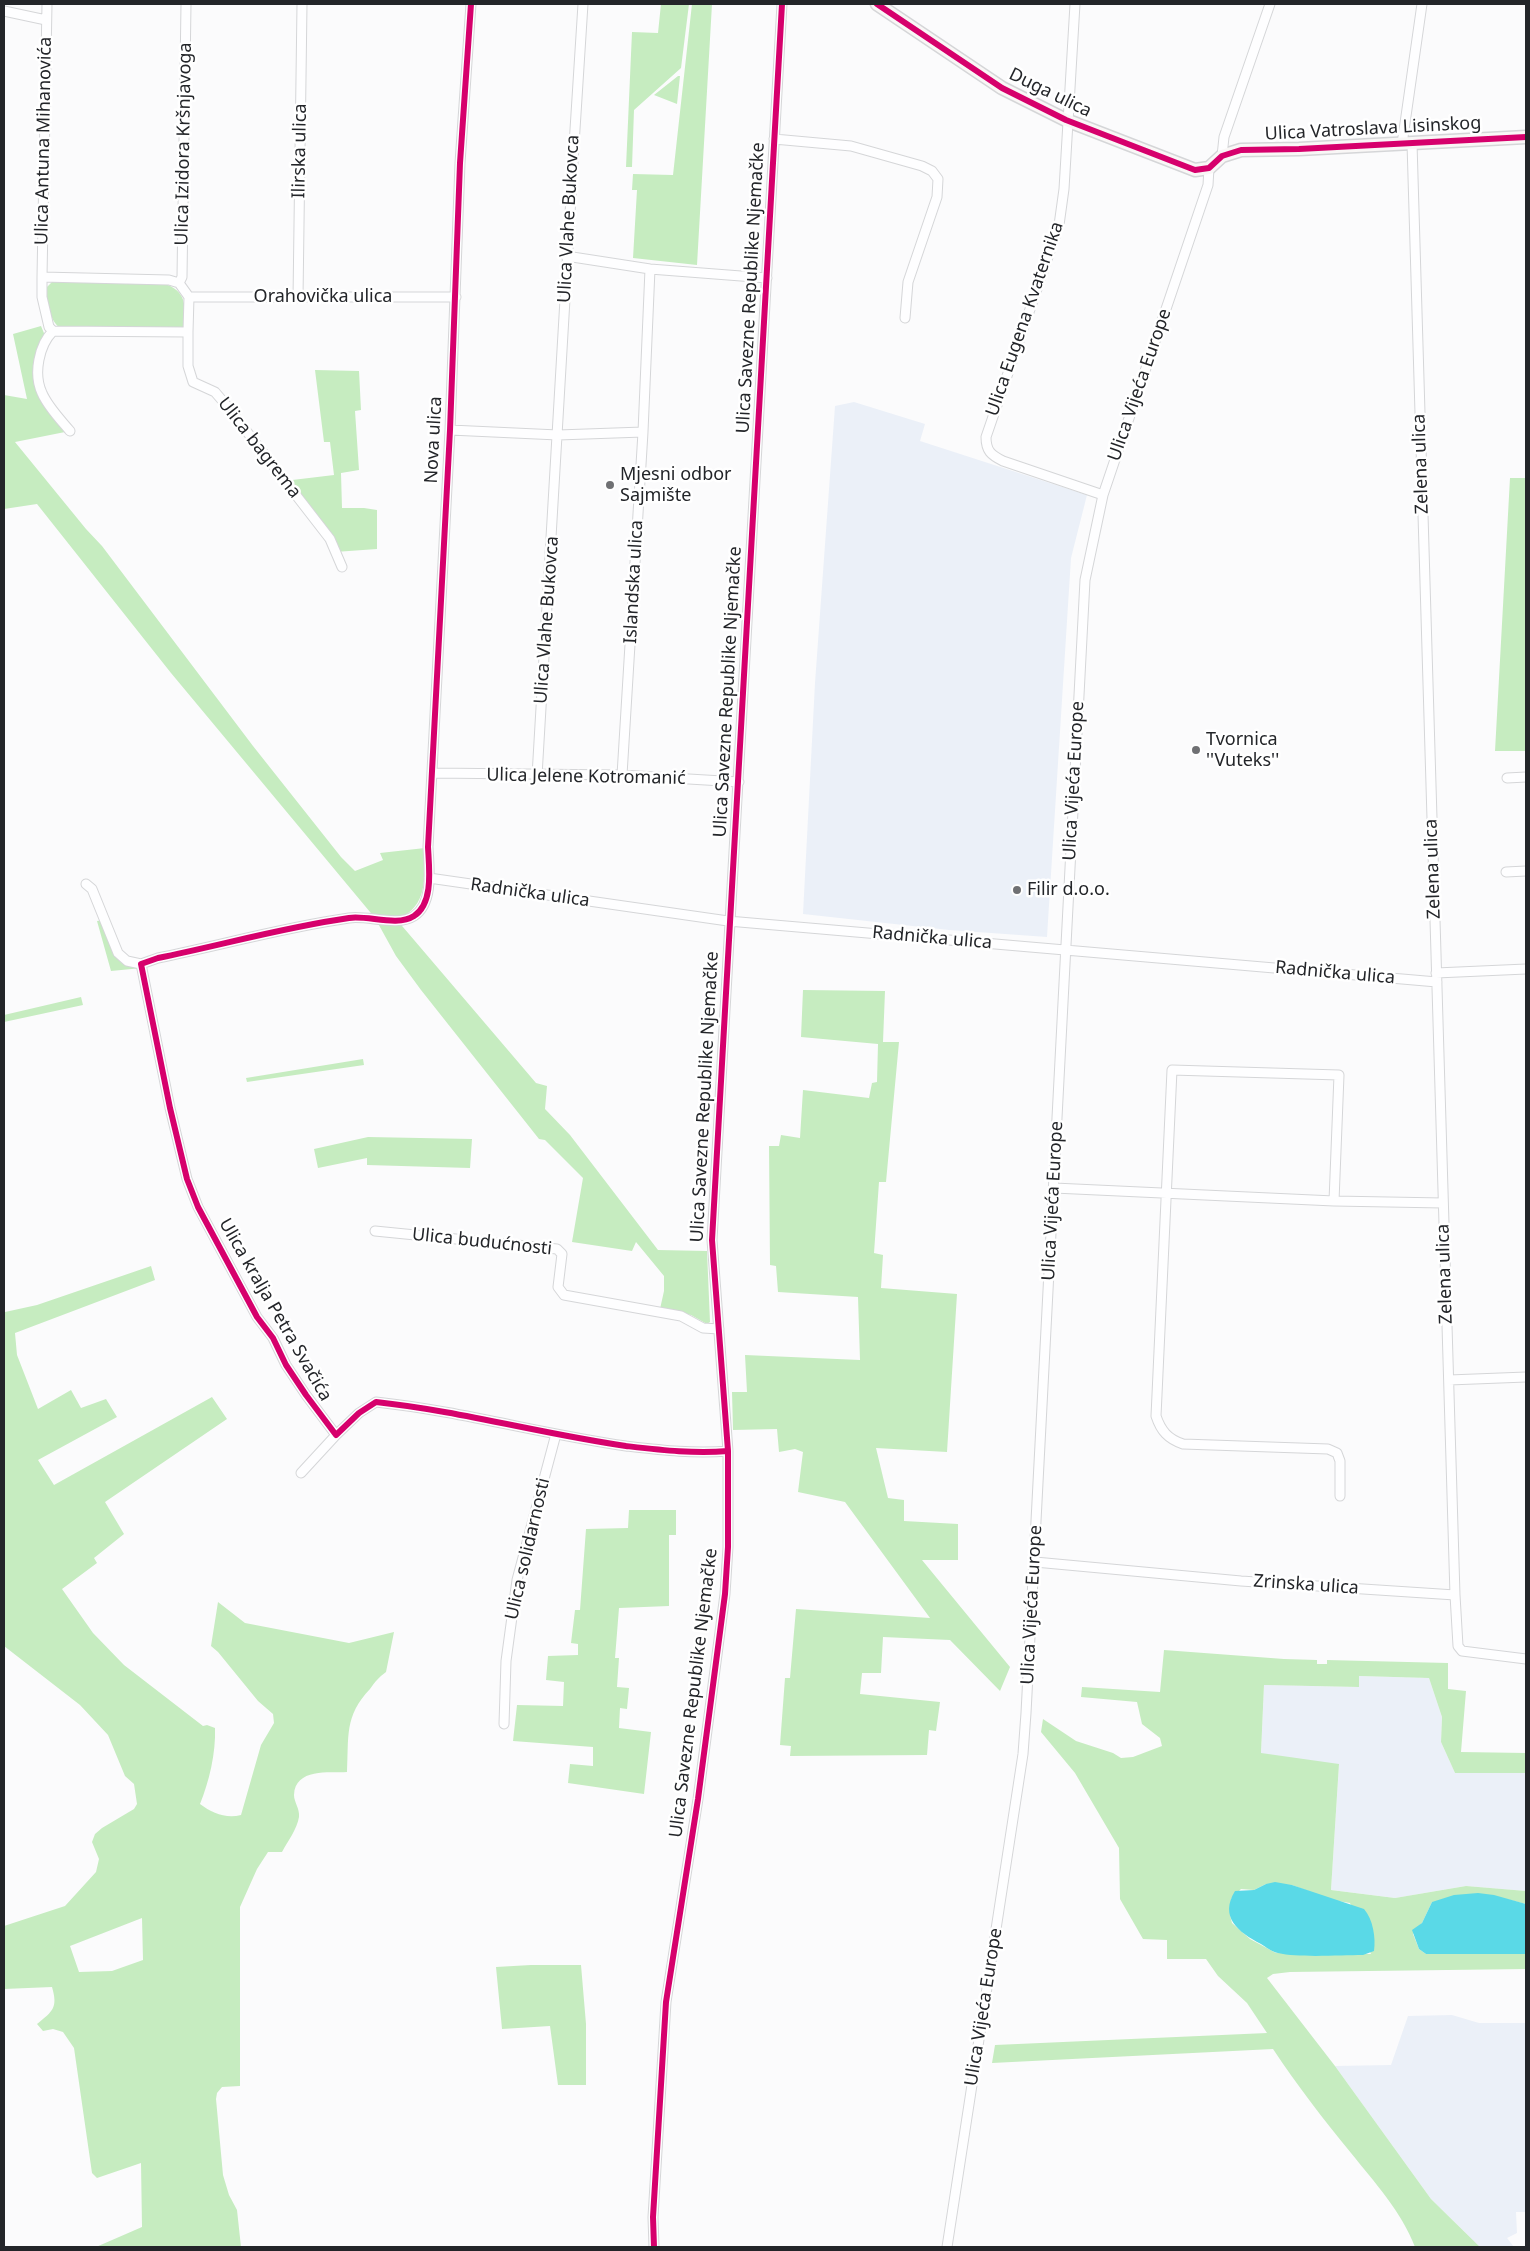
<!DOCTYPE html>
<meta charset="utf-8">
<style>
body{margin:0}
#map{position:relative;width:1530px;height:2251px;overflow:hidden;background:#fbfbfc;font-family:"Noto Sans",sans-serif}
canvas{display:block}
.frame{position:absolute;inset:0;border:5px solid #232529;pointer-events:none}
</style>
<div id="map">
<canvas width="1530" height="2251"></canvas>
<div class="frame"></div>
</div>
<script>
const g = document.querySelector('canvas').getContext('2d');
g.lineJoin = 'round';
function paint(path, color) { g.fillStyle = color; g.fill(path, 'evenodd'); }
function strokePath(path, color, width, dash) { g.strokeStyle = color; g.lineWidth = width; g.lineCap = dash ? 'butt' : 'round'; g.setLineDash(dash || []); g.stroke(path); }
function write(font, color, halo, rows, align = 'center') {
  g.font = font + ' "Noto Sans",sans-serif'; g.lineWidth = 5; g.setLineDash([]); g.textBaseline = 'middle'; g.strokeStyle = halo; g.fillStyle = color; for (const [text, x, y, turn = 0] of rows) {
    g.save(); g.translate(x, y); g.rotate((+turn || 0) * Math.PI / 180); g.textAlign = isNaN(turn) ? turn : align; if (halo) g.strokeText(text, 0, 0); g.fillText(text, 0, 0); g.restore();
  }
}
const built = new Path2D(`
 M 854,402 L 925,424 L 920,441 L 1087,495 L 1071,558 L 1047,937 L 949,930 L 803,914 L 815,683 L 835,406 Z
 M 1359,1676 L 1429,1678 L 1442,1717 L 1441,1742 L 1455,1773 L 1526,1773 L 1526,1891 L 1466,1886 L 1395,1898 L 1331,1890 L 1339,1765 L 1261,1754 L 1264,1685 L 1358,1687 Z
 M 1452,2015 L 1479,2023 L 1526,2023 L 1526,2212 L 1516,2212 L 1517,2233 L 1507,2238 L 1514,2247 L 1480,2247 L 1431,2199 L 1335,2066 L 1391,2065 L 1408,2016 Z`);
const green = new Path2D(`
 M 661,4 L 689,4 L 681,68 L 634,110 L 632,167 L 626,167 L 632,32 L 658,33 Z
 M 692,4 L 712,4 L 697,265 L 633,258 L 637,190 L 632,190 L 633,174 L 673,175 Z
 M 678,76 L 680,76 L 677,104 L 654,95 Z
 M 54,280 L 163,283 C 188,292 185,305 184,328 L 59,327 C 49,319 46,300 46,288 Z
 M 41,326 L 46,338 L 39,386 L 70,431 L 15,442 L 86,529 L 102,546 L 253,746 L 341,857 L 355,871 L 383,860 L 380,853 L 425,848 C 424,879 429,905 397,920 L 536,1083 L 547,1086 L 545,1109 L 570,1135 L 658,1250 L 707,1251 L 710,1322 L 707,1324 L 691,1315 L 660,1309 L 664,1291 L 664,1276 L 636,1242 L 632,1251 L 572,1242 L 583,1178 L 545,1140 L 539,1139 L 421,990 L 396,956 L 375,918 L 171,673 L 37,504 L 4,509 L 4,395 L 27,399 L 13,334 Z
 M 315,370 L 359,371 L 361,410 L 355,411 L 359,470 L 341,473 L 342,508 L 364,508 L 377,510 L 377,549 L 335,552 L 284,481 L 334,475 L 330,442 L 324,442 Z
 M 1510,478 L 1526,478 L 1526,751 L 1495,751 Z
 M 104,920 L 118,953 L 142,968 L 111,971 L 97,921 Z
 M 803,990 L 885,991 L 883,1042 L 899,1042 L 886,1182 L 879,1182 L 874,1253 L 883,1255 L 881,1288 L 957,1294 L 947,1452 L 876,1448 L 888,1498 L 904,1500 L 904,1521 L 958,1524 L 958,1560 L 922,1560 L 1010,1667 L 1000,1691 L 950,1640 L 883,1637 L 881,1673 L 862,1673 L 860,1694 L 940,1702 L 936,1731 L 929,1730 L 927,1755 L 790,1756 L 791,1746 L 780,1745 L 785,1678 L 790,1678 L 796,1609 L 930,1618 L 845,1502 L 798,1492 L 803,1452 L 795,1449 L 779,1452 L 777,1429 L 733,1430 L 732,1392 L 747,1392 L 745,1355 L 860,1360 L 858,1297 L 778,1292 L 776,1266 L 770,1265 L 769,1146 L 779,1146 L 781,1135 L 800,1138 L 803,1090 L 869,1098 L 872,1083 L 877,1082 L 878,1044 L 801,1037 Z
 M 81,997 L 83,1005 L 4,1022 L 4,1015 Z
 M 363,1059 L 364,1065 L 247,1082 L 246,1078 Z
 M 368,1137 L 472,1139 L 470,1168 L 367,1165 L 367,1158 L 318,1168 L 314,1149 Z
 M 151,1266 L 155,1280 L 15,1333 L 17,1355 L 38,1409 L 71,1390 L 81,1408 L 106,1399 L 117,1417 L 38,1460 L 54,1485 L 212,1397 L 227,1419 L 105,1502 L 124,1534 L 94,1558 L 97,1563 L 62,1589 L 93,1633 L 124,1665 L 203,1726 L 207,1725 L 215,1728 C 216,1753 209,1782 200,1804 C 212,1813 226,1819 241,1815 L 261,1745 L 274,1723 L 273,1714 L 258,1701 L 218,1652 L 211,1646 L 218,1602 L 245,1623 L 349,1643 L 394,1632 L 386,1672 C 379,1677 375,1682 370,1689 C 344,1716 349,1737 347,1772 C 329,1773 295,1768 294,1795 C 294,1802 300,1809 299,1817 C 297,1829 288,1841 282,1852 L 268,1852 L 257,1869 L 240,1907 L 240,2086 L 222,2087 L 217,2093 L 216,2099 L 223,2175 L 229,2195 L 237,2210 L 241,2247 L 96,2247 L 142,2227 L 141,2163 L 97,2178 L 92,2173 L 74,2048 L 63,2032 L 53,2029 L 43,2031 L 37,2024 C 53,2011 58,2008 52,1987 L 4,1989 L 4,1926 L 65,1906 L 96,1872 L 99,1859 L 92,1842 L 95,1834 L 102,1828 L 134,1809 L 137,1804 L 134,1784 L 125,1776 L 108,1735 L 80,1705 L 4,1646 L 4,1305 L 5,1312 L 37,1305 ZM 142,1918 L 143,1960 L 112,1971 L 79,1972 L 70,1946 Z
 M 629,1510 L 676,1510 L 676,1535 L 669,1535 L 669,1606 L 619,1608 L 615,1658 L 619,1658 L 617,1687 L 629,1688 L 627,1709 L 620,1708 L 619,1728 L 651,1732 L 644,1794 L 568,1783 L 570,1764 L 593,1766 L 593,1747 L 513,1741 L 517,1705 L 563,1706 L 564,1682 L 546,1680 L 548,1656 L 578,1655 L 578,1644 L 571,1643 L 575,1610 L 580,1610 L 586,1529 L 628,1528 Z
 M 1164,1650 L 1284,1659 L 1317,1660 L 1317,1664 L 1327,1664 L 1327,1660 L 1448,1663 L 1448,1689 L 1466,1691 L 1461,1752 L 1526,1753 L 1526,1773 L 1455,1773 L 1441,1742 L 1442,1717 L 1429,1678 L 1359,1676 L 1359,1687 L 1264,1685 L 1261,1753 L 1339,1764 L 1331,1890 L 1395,1898 L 1466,1886 L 1526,1891 L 1526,1904 L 1506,1899 L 1432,1902 L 1422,1923 L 1413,1934 L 1419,1949 L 1426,1954 L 1526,1954 L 1526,1969 L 1290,1972 L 1273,1974 L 1267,1978 L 1335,2066 L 1431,2199 L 1480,2247 L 1415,2247 C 1401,2211 1375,2183 1351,2153 C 1323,2119 1297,2085 1273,2049 L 992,2063 L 995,2045 L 1267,2033 L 1247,2003 L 1218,1976 L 1206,1959 L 1167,1959 L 1167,1940 L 1143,1939 L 1120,1899 L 1119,1848 L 1075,1773 L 1041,1732 L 1043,1719 L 1076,1741 L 1113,1753 L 1121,1758 L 1133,1757 L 1162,1746 L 1160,1738 L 1142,1724 L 1137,1702 L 1081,1697 L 1082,1687 L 1160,1692 ZM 1266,1884 L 1292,1885 L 1332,1900 L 1350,1903 L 1371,1954 L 1276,1953 L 1250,1939 L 1232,1923 L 1230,1915 L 1231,1899 L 1241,1889 L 1254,1890 Z
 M 531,1965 L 581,1965 L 586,2024 L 586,2085 L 558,2085 L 550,2026 L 502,2029 L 496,1967 Z`);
const water = new Path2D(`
 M 1275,1882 L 1292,1885 L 1364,1909 C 1373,1919 1376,1938 1374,1951 L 1363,1955 C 1340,1955 1299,1958 1278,1953 C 1272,1952 1266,1947 1261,1944 C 1238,1932 1219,1917 1235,1891 L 1254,1890 L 1266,1884 Z
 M 1478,1893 L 1494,1895 L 1526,1904 L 1526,1954 L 1426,1954 L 1419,1949 L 1412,1930 L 1422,1923 L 1432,1902 L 1454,1895 Z`);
const street = new Path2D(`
 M 471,4 L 460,163 L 450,430 L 428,847 C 429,868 434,903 414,916 C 397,927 368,915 349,918 C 285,927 222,945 158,958 L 141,964 L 170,1108 L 187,1179 L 198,1207 L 257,1317 L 273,1338 L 286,1365 L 306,1395 L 336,1435 L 359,1413 L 376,1402 C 460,1411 542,1434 626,1446 C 661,1450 694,1454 728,1451
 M 1075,4 L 1064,189 L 1059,225 L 986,437 C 986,451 991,455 1003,461 L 1103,495
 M 4,11 L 46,20
 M 774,139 L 851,146 L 922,166 L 932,171 L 938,179 L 937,197 L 908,282 L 905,318
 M 1412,143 L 1455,1595
 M 1402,144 L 1422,4
 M 1222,156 L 1224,137 L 1270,4
 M 566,256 L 650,269 L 767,278
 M 42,277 L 47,4
 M 179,283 L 182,277 L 186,4
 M 189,297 L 188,332 L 53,331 L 49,327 L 42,297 L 42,277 L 169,280 L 179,283 L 189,297 L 456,297
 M 298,298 L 302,4
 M 53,331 C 39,345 33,374 42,393 C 48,407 60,419 70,431
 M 188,332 L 188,366 L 193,382 L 215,392 L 227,406 L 330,539 L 342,567
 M 450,430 L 558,435 L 643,432
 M 432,773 L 622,775 L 739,782
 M 622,775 L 643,432 L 650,269
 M 537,776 C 553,518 566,261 583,4
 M 1507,778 L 1526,777
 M 1506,872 L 1526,871
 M 429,878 L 728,921 L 1437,982
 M 86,884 L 92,889 L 118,953 L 127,961 L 141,964
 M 1436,973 L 1526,969
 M 1054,1188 L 1334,1201 L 1443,1203
 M 1334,1201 L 1339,1075 L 1172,1070 L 1156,1416 C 1161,1431 1168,1439 1183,1444 L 1328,1449 L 1337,1453 L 1340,1461 L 1340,1496
 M 375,1231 L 557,1249 L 562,1254 L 558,1287 L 564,1295 L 681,1316 L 703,1328 L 719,1329
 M 1449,1380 L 1526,1377
 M 301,1473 L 336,1435
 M 1035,1562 L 1241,1581 L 1455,1595 L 1458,1646 L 1462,1651 L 1526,1659
 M 504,1724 L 506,1661 L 517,1580 L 556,1434
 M 654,2247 L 653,2217 L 666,2002 L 698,1799 L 725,1594 L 728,1547 L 728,1451 L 712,1240 L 782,4
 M 947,2247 L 1023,1754 L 1026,1713 L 1085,580 L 1103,495 L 1208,185 L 1209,168`);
const secondary = new Path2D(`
 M 877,4 L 1002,88 L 1066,120 L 1195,170 L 1209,168 L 1222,156 L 1241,150 L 1299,149 L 1526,137`);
const cycleway = new Path2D(`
 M 471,4 L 460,163 L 450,430 L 428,847 C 429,868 434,903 414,916 C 397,927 368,915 349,918 C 285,927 222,945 158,958 L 141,964 L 170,1108 L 187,1179 L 198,1207 L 257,1317 L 273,1338 L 286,1365 L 306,1395 L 336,1435 L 359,1413 L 376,1402 C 460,1411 542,1434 626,1446 C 661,1450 694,1454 728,1451
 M 877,4 L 1002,88 L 1066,120 L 1195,170 L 1209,168 L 1222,156 L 1241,150 L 1299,149 L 1526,137
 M 654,2247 L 653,2217 L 666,2002 L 698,1799 L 725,1594 L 728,1547 L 728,1451 L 712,1240 L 782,4`);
const markers = [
 [610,485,5,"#6f7073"],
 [1196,750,5,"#6f7073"],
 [1017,890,5,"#6f7073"]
];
const streetNames = [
 ["Duga ulica",1050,93,26],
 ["Ulica Vatroslava Lisinskog",1373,129,-3],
 ["Ulica Antuna Mihanovića",44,141,-89],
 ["Ulica Izidora Kršnjavoga",184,144,-89],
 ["Ilirska ulica",300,151,-89],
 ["Ulica Vlahe Bukovca",569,219,-87],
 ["Ulica Savezne Republike Njemačke",751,288,-87],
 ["Orahovička ulica",323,297],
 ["Ulica Eugena Kvaternika",1025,319,-71],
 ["Ulica Vijeća Europe",1140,385,-71],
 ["Nova ulica",434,440,-87],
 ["Ulica bagrema",259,448,52],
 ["Zelena ulica",1421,464,-92],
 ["Islandska ulica",634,582,-87],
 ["Ulica Vlahe Bukovca",547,620,-86],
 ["Ulica Savezne Republike Njemačke",728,692,-87],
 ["Ulica Jelene Kotromanić",586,777,1],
 ["Ulica Vijeća Europe",1074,781,-87],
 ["Zelena ulica",1433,869,-92],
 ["Radnička ulica",530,893,8],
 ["Radnička ulica",932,938,5],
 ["Radnička ulica",1335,973,5],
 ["Ulica Savezne Republike Njemačke",705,1097,-87],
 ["Ulica Vijeća Europe",1053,1201,-87],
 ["Ulica budućnosti",482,1242,6],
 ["Zelena ulica",1445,1274,-92],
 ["Ulica kralja Petra Svačića",275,1310,60],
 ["Ulica solidarnosti",528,1549,-77],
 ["Zrinska ulica",1306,1585,4],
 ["Ulica Vijeća Europe",1032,1605,-87],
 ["Ulica Savezne Republike Njemačke",694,1693,-83],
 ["Ulica Vijeća Europe",984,2007,-81]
];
const poiNames = [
 ["Mjesni odbor",620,475],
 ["Sajmište",620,496],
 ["Tvornica",1206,740],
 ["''Vuteks''",1206,761],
 ["Filir d.o.o.",1027,890]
];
paint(built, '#ebf0f8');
paint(green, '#c6ecc0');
paint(water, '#5ad9e7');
strokePath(street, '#d5d6d8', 11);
strokePath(secondary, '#d5d6d8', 15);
strokePath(street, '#fefeff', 9);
strokePath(secondary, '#f9f7f6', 12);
strokePath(cycleway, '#d6006c', 6);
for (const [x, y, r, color] of markers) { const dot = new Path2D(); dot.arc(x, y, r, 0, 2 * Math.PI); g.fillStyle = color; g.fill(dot); strokePath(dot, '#fff', 2); }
write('18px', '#232529', '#fff', streetNames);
write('18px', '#232529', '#fff', poiNames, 'left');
</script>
